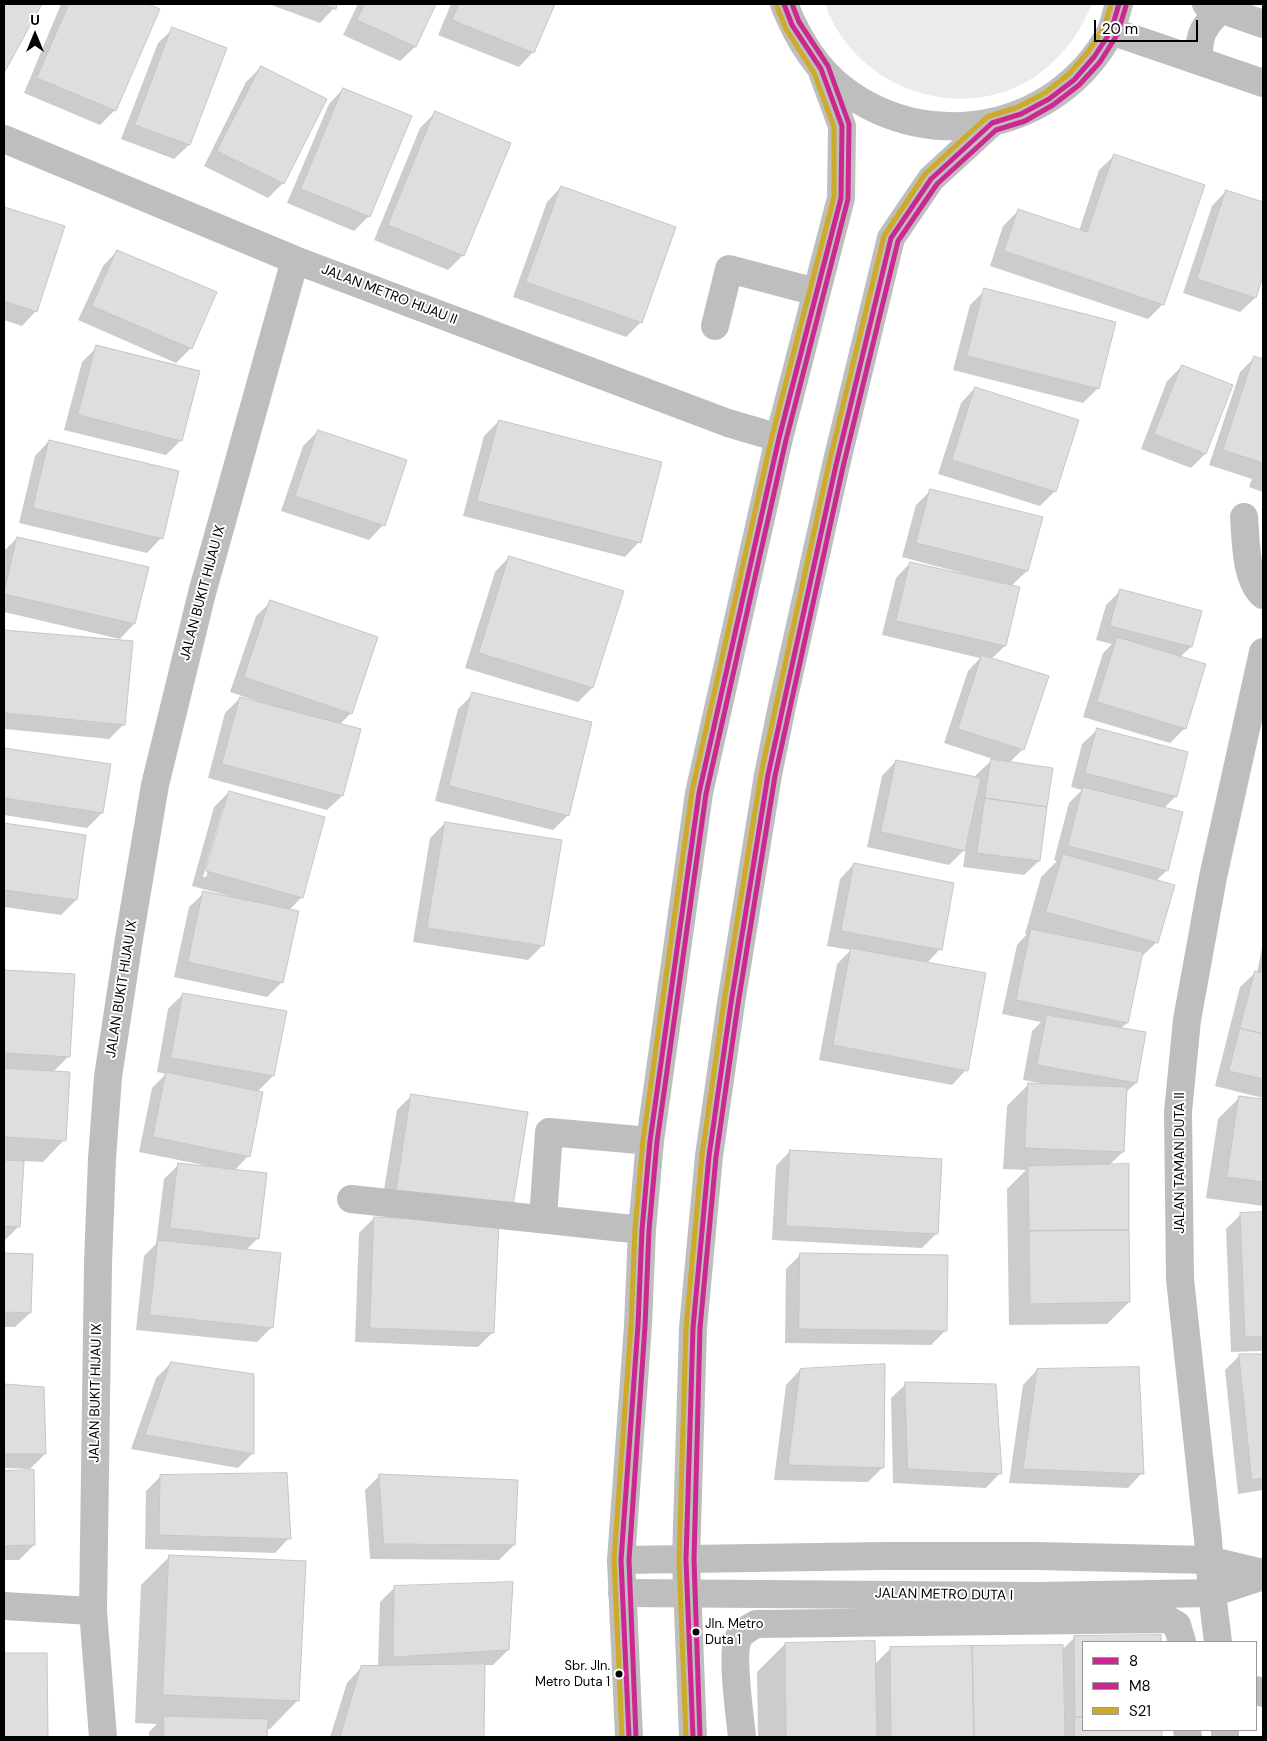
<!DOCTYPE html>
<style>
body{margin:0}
#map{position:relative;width:1267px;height:1741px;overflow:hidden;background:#fff;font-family:"DM Sans",sans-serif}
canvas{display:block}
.frame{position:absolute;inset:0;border:5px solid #000;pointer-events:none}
.legend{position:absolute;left:1082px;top:1641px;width:175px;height:90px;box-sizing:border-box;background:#fff;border:1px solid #999;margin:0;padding:6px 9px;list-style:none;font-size:15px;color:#000}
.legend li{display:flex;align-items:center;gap:10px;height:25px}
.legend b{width:25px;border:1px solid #999}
.north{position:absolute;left:10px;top:10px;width:50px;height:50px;-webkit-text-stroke:4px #fff;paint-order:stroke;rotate:0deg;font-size:14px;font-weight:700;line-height:20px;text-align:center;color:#000}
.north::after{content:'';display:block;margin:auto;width:18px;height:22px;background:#000;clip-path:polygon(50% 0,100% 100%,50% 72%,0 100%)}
.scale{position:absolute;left:1094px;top:20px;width:104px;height:22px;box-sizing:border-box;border:2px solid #000;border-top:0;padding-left:6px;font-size:15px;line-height:18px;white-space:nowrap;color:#000;-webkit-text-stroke:4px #fff;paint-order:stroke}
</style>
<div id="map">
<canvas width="1267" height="1741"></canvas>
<div class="frame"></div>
<ul class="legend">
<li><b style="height:6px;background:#cc2790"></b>8</li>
<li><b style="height:6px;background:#cb2990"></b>M8</li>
<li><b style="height:6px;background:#cdab28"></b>S21</li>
</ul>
<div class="north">U</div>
<div class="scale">20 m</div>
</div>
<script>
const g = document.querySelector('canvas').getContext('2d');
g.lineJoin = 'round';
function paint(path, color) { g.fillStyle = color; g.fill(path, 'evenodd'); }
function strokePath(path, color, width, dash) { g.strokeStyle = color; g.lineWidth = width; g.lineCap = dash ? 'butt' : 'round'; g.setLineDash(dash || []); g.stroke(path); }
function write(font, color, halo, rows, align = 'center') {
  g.font = font + ' "DM Sans",sans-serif'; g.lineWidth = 4; g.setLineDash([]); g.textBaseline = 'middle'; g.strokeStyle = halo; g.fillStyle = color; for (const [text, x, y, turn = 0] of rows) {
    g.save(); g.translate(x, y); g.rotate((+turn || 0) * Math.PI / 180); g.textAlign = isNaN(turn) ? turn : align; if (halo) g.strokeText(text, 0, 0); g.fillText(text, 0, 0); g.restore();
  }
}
const green = new Path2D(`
 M 825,4 L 1092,4 C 1081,31 1064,55 1040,73 C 965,128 855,90 825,4 Z`);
const shadow = new Path2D(`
 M 4,4 L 40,4 L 4,71 Z
 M 61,4 L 144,4 L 158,10 L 115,110 L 100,125 L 24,93 Z
 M 269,4 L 336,4 L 334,8 L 320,23 Z
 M 358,4 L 435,4 L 415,47 L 400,61 L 343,35 Z
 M 451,4 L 553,4 L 533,52 L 519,67 L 438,35 Z
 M 173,29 L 225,49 L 189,145 L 174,159 L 121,139 L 158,43 Z
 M 261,67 L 325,99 L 283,183 L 268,198 L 204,166 L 246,82 Z
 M 343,89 L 369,216 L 354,231 L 287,203 L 329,104 Z
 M 435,113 L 463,255 L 448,270 L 374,240 L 420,128 Z
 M 1114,156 L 1163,304 L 1148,319 L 990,266 L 1003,226 L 1018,211 L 1079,231 L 1099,170 Z
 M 561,187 L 641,322 L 626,337 L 513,297 L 547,202 Z
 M 1226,191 L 1263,203 L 1263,272 L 1255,298 L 1240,312 L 1183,293 L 1212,206 Z
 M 4,208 L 63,227 L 36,311 L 22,326 L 4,320 Z
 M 117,251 L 191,348 L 176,363 L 78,320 L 103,266 Z
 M 985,290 L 1114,323 L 1097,389 L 1083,403 L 953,370 L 970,305 Z
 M 97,347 L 181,440 L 166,455 L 64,430 L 82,362 Z
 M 1255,357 L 1263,360 L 1263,492 L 1249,487 L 1252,479 L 1209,465 L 1240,372 Z
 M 1182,366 L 1205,454 L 1191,468 L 1141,449 L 1167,381 Z
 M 975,388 L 1055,491 L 1040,506 L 938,474 L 961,403 Z
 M 499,421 L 639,542 L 625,557 L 463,516 L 484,436 Z
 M 318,431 L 383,525 L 369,540 L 281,511 L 303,446 Z
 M 49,441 L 161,538 L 147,553 L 19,523 L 35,456 Z
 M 931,490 L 1027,571 L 1011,586 L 1018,588 L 1005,646 L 991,659 L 1023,749 L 1009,763 L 1039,861 L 1024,875 L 963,867 L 966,848 L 949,865 L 867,847 L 882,776 L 896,761 L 976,778 L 976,775 L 993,759 L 944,743 L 968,671 L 980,658 L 882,635 L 896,578 L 910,563 L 962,575 L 962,573 L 902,557 L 916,505 Z
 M 17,538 L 134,624 L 120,639 L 4,612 L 4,551 Z
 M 509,557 L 592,688 L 578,702 L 465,668 L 495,572 Z
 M 1120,591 L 1200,612 L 1191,647 L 1180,657 L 1185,728 L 1170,743 L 1083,717 L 1103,653 L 1112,644 L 1096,640 L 1106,605 Z
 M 271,602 L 351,713 L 339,725 L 342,796 L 327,810 L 208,778 L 225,713 L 240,698 L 256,703 L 257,701 L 230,692 L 256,616 Z
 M 4,631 L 132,642 L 124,724 L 109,739 L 4,729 Z
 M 473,694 L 591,723 L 567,816 L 553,830 L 435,801 L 458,709 Z
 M 1097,730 L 1176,796 L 1163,809 L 1167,870 L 1156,881 L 1157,942 L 1140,958 L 1127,1023 L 1120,1029 L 1136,1083 L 1125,1093 L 1123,1152 L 1108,1166 L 1129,1302 L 1107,1324 L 1009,1325 L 1007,1189 L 1026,1170 L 1003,1169 L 1007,1106 L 1029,1084 L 1040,1084 L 1040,1083 L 1023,1080 L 1032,1031 L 1041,1022 L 1002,1014 L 1017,945 L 1027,934 L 1025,934 L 1041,877 L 1057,861 L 1054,860 L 1069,803 L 1082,790 L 1071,787 L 1082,744 Z
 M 4,749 L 110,765 L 102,813 L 87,828 L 4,815 Z
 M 229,792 L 302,897 L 288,911 L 282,982 L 267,997 L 174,977 L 189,907 L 204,893 L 230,898 L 230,896 L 192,886 L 214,807 ZM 223,808 L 225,808 L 206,877 L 203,877 Z
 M 445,823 L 543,945 L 528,960 L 413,942 L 430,838 Z
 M 4,825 L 85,836 L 76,900 L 61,915 L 4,907 Z
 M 854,864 L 940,949 L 927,963 L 966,1070 L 952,1085 L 819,1060 L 837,964 L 851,950 L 827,946 L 840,879 Z
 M 1263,943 L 1263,1098 L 1215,1086 L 1240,987 L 1255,973 L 1257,973 Z
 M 4,971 L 74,975 L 69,1056 L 53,1072 L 64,1140 L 43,1162 L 22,1161 L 19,1226 L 4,1241 Z
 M 183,994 L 273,1076 L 257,1092 L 248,1156 L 234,1171 L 258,1238 L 246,1250 L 271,1328 L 257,1342 L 136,1330 L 144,1256 L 156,1244 L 164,1179 L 179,1164 L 203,1167 L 203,1165 L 139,1152 L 152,1088 L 166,1074 L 157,1072 L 168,1009 Z
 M 412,1095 L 526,1113 L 511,1211 L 497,1225 L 493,1332 L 478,1347 L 355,1342 L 359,1233 L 374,1218 L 458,1222 L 458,1220 L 381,1208 L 397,1110 Z
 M 1240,1097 L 1263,1101 L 1263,1206 L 1206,1198 L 1218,1119 Z
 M 790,1151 L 936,1234 L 922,1248 L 772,1240 L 776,1166 Z
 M 1263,1213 L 1263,1351 L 1231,1352 L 1226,1229 L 1241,1214 Z
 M 4,1254 L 32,1255 L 30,1313 L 15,1327 L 4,1327 Z
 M 801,1254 L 946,1330 L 931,1345 L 785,1343 L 786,1269 Z
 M 1240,1355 L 1263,1356 L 1263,1490 L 1238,1494 L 1225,1370 Z
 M 171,1363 L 252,1375 L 252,1454 L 238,1468 L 131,1449 L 156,1378 Z
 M 800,1370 L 883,1467 L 868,1482 L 774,1480 L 786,1385 Z
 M 1037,1370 L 1142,1473 L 1128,1488 L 1009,1483 L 1023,1385 Z
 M 906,1384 L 1000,1473 L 986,1488 L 893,1483 L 891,1398 Z
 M 4,1385 L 42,1388 L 45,1454 L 30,1469 L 4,1468 Z
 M 33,1471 L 34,1545 L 19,1560 L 4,1560 L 4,1472 Z
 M 380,1475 L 514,1545 L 499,1560 L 370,1559 L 365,1490 Z
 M 161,1476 L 289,1538 L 275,1553 L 145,1549 L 146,1491 Z
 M 169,1557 L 298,1700 L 270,1729 L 266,1729 L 266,1737 L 149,1737 L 149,1732 L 157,1724 L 135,1723 L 141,1585 Z
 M 394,1588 L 508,1650 L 493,1665 L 484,1665 L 483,1737 L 330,1737 L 347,1683 L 361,1668 L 378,1667 L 380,1602 Z
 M 1160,1637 L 1160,1642 L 1083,1642 L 1083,1730 L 1161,1730 L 1161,1737 L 758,1737 L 757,1672 L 785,1644 L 874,1665 L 890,1649 L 1062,1650 L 1074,1638 Z
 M 45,1654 L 47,1737 L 4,1737 L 4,1655 Z`);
const building = new Path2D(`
 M 4,4 L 42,4 L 4,73 Z
 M 69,4 L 148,4 L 160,9 L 116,111 L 37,78 Z
 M 322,4 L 337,4 L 336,9 Z
 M 365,4 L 436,4 L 416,47 L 357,20 Z
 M 459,4 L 555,4 L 534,53 L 452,20 Z
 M 172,27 L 227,48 L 190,145 L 135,125 Z
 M 261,66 L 327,99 L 284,184 L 217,151 Z
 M 343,88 L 412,116 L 370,217 L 301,189 Z
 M 435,111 L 511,143 L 464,256 L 388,225 Z
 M 1114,154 L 1205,185 L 1164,305 L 1004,251 L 1018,209 L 1087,232 Z
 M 561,186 L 676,227 L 642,323 L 526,282 Z
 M 1226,190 L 1263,202 L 1263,276 L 1256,298 L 1197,279 Z
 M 4,207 L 65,226 L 37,312 L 4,301 Z
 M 117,250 L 217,292 L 192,349 L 92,306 Z
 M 984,288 L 1116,322 L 1099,389 L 967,356 Z
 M 96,345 L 200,371 L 182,441 L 78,415 Z
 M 1254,356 L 1263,359 L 1263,463 L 1223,450 Z
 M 1182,365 L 1233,385 L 1206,454 L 1154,434 Z
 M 975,387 L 1079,420 L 1056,492 L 952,460 Z
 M 499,420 L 662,462 L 641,543 L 477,501 Z
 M 318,430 L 407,460 L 385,526 L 295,496 Z
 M 49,440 L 179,471 L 163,539 L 33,508 Z
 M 930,489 L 1043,517 L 1028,571 L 916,543 Z
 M 17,537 L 149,567 L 135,624 L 4,594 Z
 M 509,556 L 624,591 L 593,688 L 479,653 Z
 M 910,562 L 1020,587 L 1006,646 L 896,621 Z
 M 1120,589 L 1202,611 L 1192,647 L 1110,626 Z
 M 270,600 L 378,637 L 352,714 L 244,677 Z
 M 4,630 L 133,641 L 125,725 L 4,713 Z
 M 1117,637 L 1206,664 L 1186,729 L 1097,702 Z
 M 982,655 L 1049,676 L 1024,750 L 958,729 Z
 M 472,692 L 592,722 L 569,816 L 449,786 Z
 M 240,697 L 361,729 L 343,796 L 222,764 Z
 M 1097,728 L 1188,752 L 1177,797 L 1085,773 Z
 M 4,748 L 111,764 L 103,813 L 4,798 Z
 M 991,759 L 1053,768 L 1047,807 L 985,798 Z
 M 896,760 L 981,778 L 965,851 L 881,832 Z
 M 1083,787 L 1183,812 L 1168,871 L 1068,846 Z
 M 229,791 L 325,817 L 303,898 L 206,871 Z
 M 985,798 L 1047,807 L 1040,861 L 977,853 Z
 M 445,822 L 562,840 L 544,946 L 427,928 Z
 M 4,823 L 86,835 L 77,900 L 4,890 Z
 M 1063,854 L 1175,885 L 1158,943 L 1046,912 Z
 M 854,863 L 954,883 L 942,950 L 841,931 Z
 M 203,891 L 299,911 L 283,983 L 188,962 Z
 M 1031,929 L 1143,952 L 1128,1023 L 1016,1000 Z
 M 851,948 L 986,973 L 968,1071 L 833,1045 Z
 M 4,970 L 75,974 L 70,1057 L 4,1053 Z
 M 1255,971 L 1263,973 L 1263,1034 L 1240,1028 Z
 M 183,993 L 287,1011 L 274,1076 L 171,1058 Z
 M 1047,1015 L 1146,1032 L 1137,1083 L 1037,1065 Z
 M 1240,1028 L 1263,1034 L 1263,1079 L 1229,1071 Z
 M 4,1068 L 70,1072 L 66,1141 L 4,1137 Z
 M 166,1072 L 263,1092 L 250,1157 L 153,1137 Z
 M 1028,1083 L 1127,1087 L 1124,1152 L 1025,1148 Z
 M 411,1094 L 528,1112 L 512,1212 L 396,1193 Z
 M 1239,1096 L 1263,1099 L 1263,1182 L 1227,1177 Z
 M 790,1150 L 942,1159 L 938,1234 L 786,1226 Z
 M 4,1160 L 24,1161 L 20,1227 L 4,1226 Z
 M 178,1163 L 267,1173 L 259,1239 L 170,1228 Z
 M 1129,1164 L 1129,1230 L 1029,1231 L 1028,1166 Z
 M 1263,1212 L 1263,1337 L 1245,1337 L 1240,1213 Z
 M 374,1217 L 499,1222 L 494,1333 L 370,1328 Z
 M 1129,1230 L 1130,1302 L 1030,1304 L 1029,1231 Z
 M 158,1240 L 281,1253 L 273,1328 L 150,1315 Z
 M 4,1253 L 33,1254 L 31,1313 L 4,1312 Z
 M 800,1253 L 948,1255 L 947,1331 L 799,1329 Z
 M 1239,1354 L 1263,1354 L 1263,1478 L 1252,1480 Z
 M 171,1362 L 254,1374 L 254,1454 L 145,1435 Z
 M 885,1364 L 884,1468 L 788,1465 L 800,1369 Z
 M 1139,1367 L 1144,1474 L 1023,1469 L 1037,1369 Z
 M 905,1382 L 996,1384 L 1002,1474 L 908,1469 Z
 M 4,1384 L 44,1387 L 46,1454 L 4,1454 Z
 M 34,1470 L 35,1545 L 4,1546 L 4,1471 Z
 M 287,1473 L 291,1539 L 159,1535 L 160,1475 Z
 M 379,1474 L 518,1480 L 515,1545 L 384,1544 Z
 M 169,1555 L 306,1561 L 299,1701 L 163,1695 Z
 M 513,1582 L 509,1650 L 393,1657 L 394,1586 Z
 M 1161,1635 L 1161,1642 L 1083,1642 L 1083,1717 L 1075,1717 L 1074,1636 Z
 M 875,1641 L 877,1737 L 786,1737 L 785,1643 Z
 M 1063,1645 L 1065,1737 L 974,1737 L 972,1646 Z
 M 972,1646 L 974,1737 L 891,1737 L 890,1647 Z
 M 4,1653 L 47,1653 L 48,1737 L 4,1737 Z
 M 485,1664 L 484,1737 L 340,1737 L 361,1666 Z
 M 164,1716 L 268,1719 L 267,1737 L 164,1737 Z
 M 1075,1717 L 1083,1717 L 1083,1730 L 1162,1730 L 1162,1737 L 1075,1737 Z`);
const minor = new Path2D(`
 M 1206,4 L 1263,24
 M 1111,31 L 1263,83
 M 1199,61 C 1198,36 1203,25 1222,9
 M 4,139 L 295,260 L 728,423 L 779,438
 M 715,326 L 729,269 L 816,292
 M 1244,517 C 1246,540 1245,579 1263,595
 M 351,1199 L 642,1230
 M 543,1219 L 549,1132 L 650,1141
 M 621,1560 L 883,1556 L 1036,1556 L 1209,1560 L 1263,1573
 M 622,1593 L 1036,1596 L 1212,1593 L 1263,1576
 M 4,1606 L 93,1611
 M 1218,1642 L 1212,1593 L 1208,1539 L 1180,1279 L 1178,1112 L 1187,1020 L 1213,877 L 1263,652
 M 1256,1690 L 1263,1693
 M 1187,1730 L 1188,1737
 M 1225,1730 L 1225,1737
 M 103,1737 L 93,1611 L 98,1263 L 102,1159 L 108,1077 L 129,939 L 155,785 L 202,593 L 295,260
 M 742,1737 C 740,1718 731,1654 738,1639 C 741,1632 750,1628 756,1624 L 1167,1619 L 1177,1625 L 1182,1642`);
const highway = new Path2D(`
 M 784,4 C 797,37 815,68 844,90 C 932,156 1058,129 1110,33 C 1114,24 1116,13 1119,4
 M 629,1737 L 621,1560 L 638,1325 L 642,1230 L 650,1141 L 699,793 L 779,438 L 841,198 L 842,126 L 821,69
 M 693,1737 L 686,1560 L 693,1328 L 709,1156 L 731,1003 L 768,775 L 782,706 L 836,465 L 891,238 L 931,179 L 992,123`);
const bus1 = new Path2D(`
 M 629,1737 L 621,1560 L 638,1325 L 642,1230 L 650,1141 L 699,793 L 779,438 L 841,198 L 842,126 L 821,69 L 792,25 L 784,4
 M 693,1737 L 686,1560 L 693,1328 L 709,1156 L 731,1003 L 768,775 L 836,465 L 891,238 L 931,179 L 992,123 L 1021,114 L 1049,99 L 1074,80 L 1094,57 L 1111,31 L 1119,4`);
const bus2 = new Path2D(`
 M 636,1737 L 629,1560 L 645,1326 L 649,1230 L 657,1142 L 706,794 L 786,440 L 848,199 L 849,124 L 828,66 L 799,22 L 792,4
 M 700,1737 L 694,1560 L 700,1328 L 716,1157 L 738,1004 L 775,776 L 843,467 L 898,241 L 937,184 L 996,130 L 1025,121 L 1053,105 L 1079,85 L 1100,62 L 1117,35 L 1126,6`);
const bus3 = new Path2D(`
 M 622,1737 L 614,1559 L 631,1325 L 635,1229 L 643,1140 L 692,791 L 772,436 L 834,197 L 834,127 L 814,73 L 786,29 L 777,7
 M 686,1737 L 679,1560 L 686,1328 L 702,1155 L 724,1002 L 761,774 L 829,463 L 884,236 L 925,174 L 987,117 L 1018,107 L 1045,93 L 1069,74 L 1088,52 L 1104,28 L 1111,4`);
const markers = [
 [696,1632,4.5,"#000"],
 [619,1674,4.5,"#000"]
];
const busNames = [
 ["Jln. Metro",705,1625],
 ["Duta 1",705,1641],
 ["Sbr. Jln.",610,1667,"right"],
 ["Metro Duta 1",610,1683,"right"]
];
const streetNames = [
 ["JALAN METRO HIJAU II",389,295,21],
 ["JALAN BUKIT HIJAU IX",203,593,-75],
 ["JALAN BUKIT HIJAU IX",122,989,-81],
 ["JALAN TAMAN DUTA II",1180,1163,-90],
 ["JALAN BUKIT HIJAU IX",96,1393,-89],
 ["JALAN METRO DUTA I",944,1595,1]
];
paint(green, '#ebebeb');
paint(shadow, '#0003');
paint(building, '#dedede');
strokePath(building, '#c6c6c6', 1);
strokePath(minor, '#bebebe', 28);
strokePath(highway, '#bebebe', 28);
strokePath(bus1, '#cc2790', 5);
strokePath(bus2, '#cb2990', 5);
strokePath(bus3, '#cdab28', 5);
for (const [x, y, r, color] of markers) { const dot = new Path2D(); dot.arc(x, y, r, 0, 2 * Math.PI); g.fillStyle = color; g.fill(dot); strokePath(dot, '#fff', 2); }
write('13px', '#000', '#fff', busNames, 'left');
write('14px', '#000', '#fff', streetNames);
</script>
